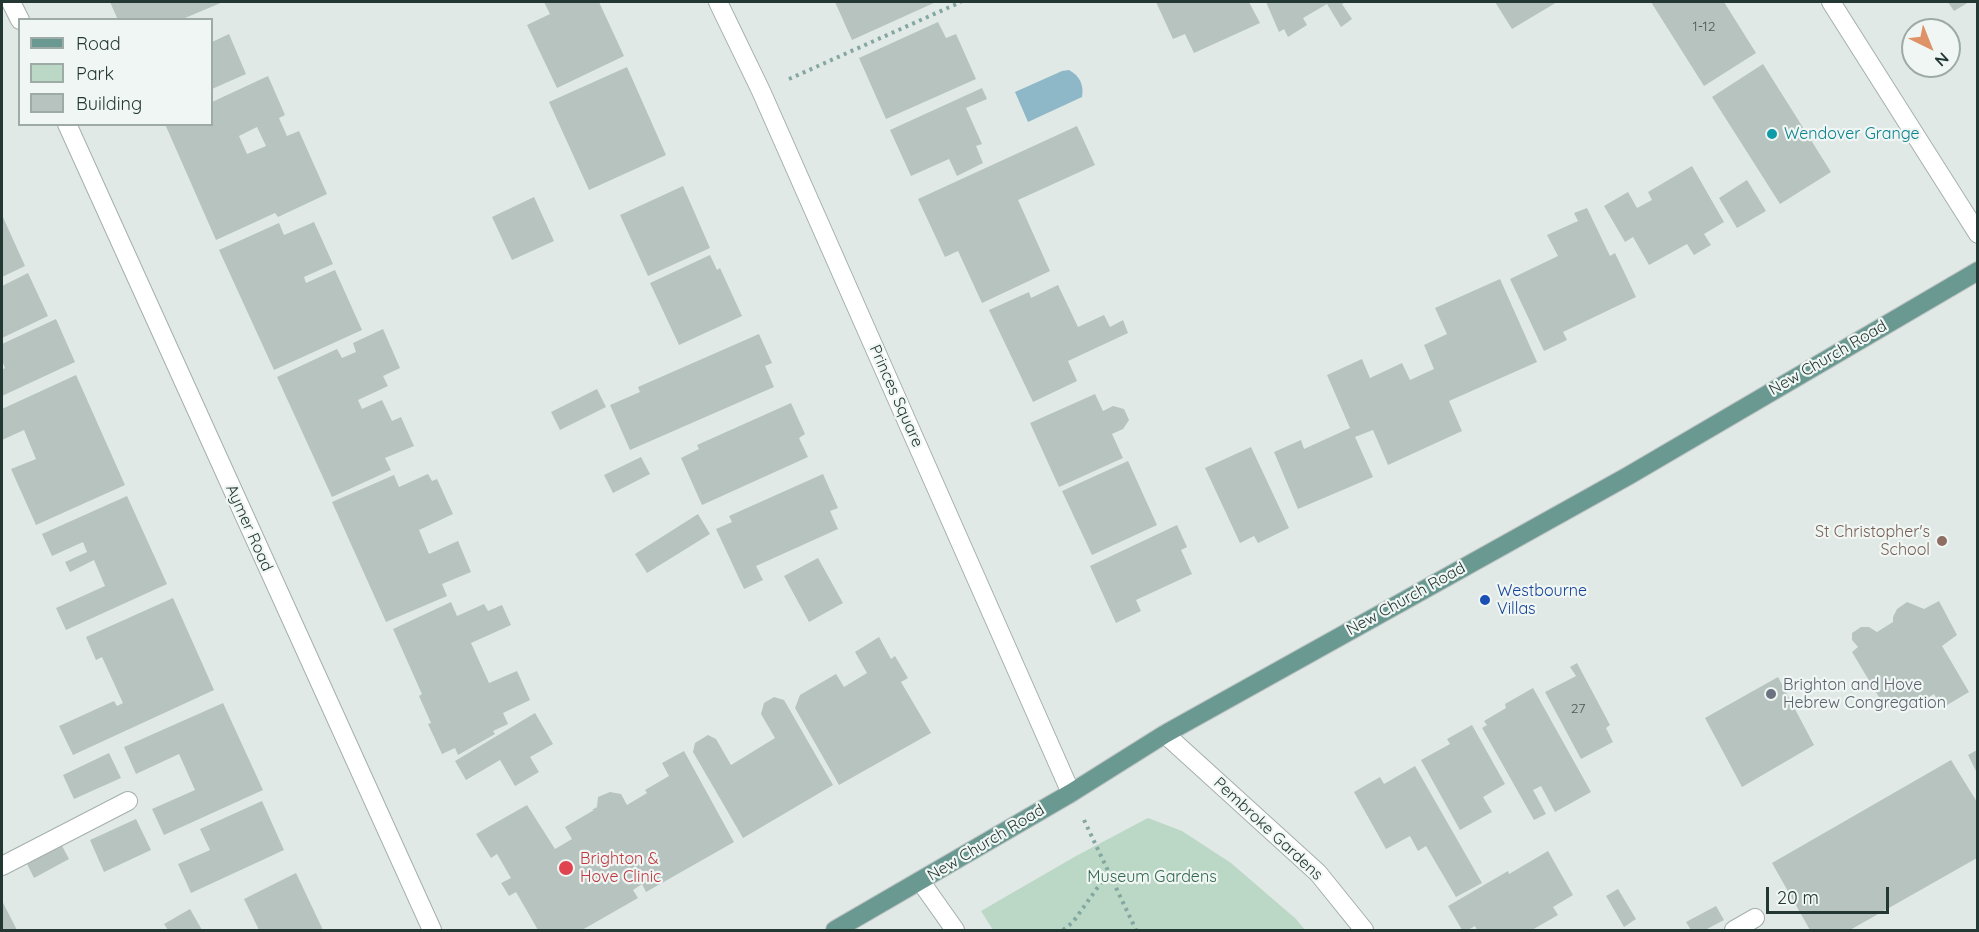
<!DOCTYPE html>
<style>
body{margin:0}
#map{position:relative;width:1979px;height:932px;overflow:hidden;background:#e0e9e6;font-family:Quicksand,sans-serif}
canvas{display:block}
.frame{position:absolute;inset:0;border:3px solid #233733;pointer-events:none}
.legend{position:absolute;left:18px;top:18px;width:195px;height:108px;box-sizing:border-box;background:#f0f6f3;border:2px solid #9eaaa6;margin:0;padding:8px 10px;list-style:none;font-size:18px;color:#233733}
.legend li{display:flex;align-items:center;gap:12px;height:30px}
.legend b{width:30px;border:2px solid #9eaaa6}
.north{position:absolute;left:1901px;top:18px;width:60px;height:60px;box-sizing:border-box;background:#f0f6f3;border:2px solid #9eaaa6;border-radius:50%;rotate:137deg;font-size:16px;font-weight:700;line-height:24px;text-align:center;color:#233733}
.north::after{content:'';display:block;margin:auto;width:21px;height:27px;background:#df9267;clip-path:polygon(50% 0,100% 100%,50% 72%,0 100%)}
.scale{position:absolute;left:1766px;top:887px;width:123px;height:27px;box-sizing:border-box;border:3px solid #233733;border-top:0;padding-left:8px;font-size:18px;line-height:21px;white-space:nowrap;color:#233733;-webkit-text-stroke:4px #f0f6f3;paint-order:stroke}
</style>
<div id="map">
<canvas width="1979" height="932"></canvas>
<div class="frame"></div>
<ul class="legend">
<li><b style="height:8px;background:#6a9992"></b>Road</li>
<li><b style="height:16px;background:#bbd7c6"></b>Park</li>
<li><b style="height:16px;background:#b6c3bf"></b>Building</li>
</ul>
<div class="north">N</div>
<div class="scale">20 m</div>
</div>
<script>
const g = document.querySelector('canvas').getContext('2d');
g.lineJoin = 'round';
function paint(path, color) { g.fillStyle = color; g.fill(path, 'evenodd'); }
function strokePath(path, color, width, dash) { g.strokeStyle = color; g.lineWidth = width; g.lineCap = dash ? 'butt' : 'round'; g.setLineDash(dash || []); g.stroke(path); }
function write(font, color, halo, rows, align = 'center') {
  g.font = font + ' Quicksand,sans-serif'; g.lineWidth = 4.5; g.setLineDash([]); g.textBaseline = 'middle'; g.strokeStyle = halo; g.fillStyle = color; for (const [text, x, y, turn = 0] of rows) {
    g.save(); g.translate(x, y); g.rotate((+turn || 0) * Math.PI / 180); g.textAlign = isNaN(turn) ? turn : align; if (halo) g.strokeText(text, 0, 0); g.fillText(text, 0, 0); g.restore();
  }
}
const green = new Path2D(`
 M 1148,818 L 1182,831 L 1231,863 L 1296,919 L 1305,930 L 993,930 L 981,911 L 1076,856 Z`);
const water = new Path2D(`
 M 1069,70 C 1080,76 1084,85 1082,97 L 1028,122 L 1015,92 L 1062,71 Z`);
const building = new Path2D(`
 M 110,2 L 223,2 L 185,18 L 186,20 L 118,20 Z
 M 544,2 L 599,2 L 624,56 L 557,88 L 527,25 L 550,14 Z
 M 835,2 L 936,2 L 852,40 Z
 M 1156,2 L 1249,2 L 1260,23 L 1194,53 L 1185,34 L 1173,39 Z
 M 1266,2 L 1346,2 L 1342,4 L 1352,19 L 1341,27 L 1327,4 L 1303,18 L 1307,25 L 1288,37 L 1284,29 L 1279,32 Z
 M 1495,2 L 1557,2 L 1512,29 Z
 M 1651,2 L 1724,2 L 1756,53 L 1704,86 Z
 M 1948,2 L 1969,2 L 1954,11 Z
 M 938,22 L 946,38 L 956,34 L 976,79 L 886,119 L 859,58 Z
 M 229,34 L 246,74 L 212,89 L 212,42 Z
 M 1763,64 L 1831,172 L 1780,204 L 1712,97 Z
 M 627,67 L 666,155 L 589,190 L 549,102 Z
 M 268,76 L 285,115 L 279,118 L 287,136 L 299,131 L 327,194 L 278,217 L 275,213 L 216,240 L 165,124 L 212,124 L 212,102 ZM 257,127 L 266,146 L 247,154 L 239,136 Z
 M 982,88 L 987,99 L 966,108 L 982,144 L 976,146 L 983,163 L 957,176 L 949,159 L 911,176 L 890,130 Z
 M 1077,126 L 1095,165 L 1018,200 L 1050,271 L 982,303 L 958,251 L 945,257 L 918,199 Z
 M 1692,166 L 1724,222 L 1704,234 L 1711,245 L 1694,255 L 1687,244 L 1649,265 L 1633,237 L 1625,242 L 1604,206 L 1628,192 L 1637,208 L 1652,200 L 1648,192 Z
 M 1747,180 L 1766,211 L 1737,228 L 1719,198 Z
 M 683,186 L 710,248 L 648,276 L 620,215 Z
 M 534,197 L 554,241 L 512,260 L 492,217 Z
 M 1587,208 L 1610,256 L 1615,253 L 1636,297 L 1563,332 L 1567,340 L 1544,351 L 1510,279 L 1558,256 L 1547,235 L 1578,221 L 1574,213 Z
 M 2,215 L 25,266 L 2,277 Z
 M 314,222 L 333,264 L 304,277 L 306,283 L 335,270 L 362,330 L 274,370 L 219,250 L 279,223 L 284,235 Z
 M 710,255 L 717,270 L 720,268 L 742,316 L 679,345 L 650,283 Z
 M 28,273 L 48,316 L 2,338 L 2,286 Z
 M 1500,279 L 1537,362 L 1449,401 L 1462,431 L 1388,465 L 1373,430 L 1355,437 L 1373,477 L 1298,509 L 1274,452 L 1301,440 L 1304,449 L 1350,428 L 1327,375 L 1362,359 L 1370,378 L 1402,363 L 1410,380 L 1434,369 L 1424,345 L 1447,334 L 1435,308 Z
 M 1058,285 L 1078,327 L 1104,315 L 1110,327 L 1123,320 L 1128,333 L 1068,361 L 1077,381 L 1033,402 L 989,310 L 1029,292 L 1031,298 Z
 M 56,319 L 75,362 L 2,396 L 2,370 L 5,368 L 2,360 L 2,344 Z
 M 383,329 L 400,368 L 383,376 L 388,386 L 358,400 L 362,409 L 382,400 L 392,421 L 401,417 L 414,446 L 385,458 L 391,470 L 332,497 L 277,377 L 337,349 L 342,358 L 356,352 L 353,343 Z
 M 759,334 L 772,363 L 765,366 L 774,387 L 630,450 L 610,405 L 640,392 L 638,387 Z
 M 76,375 L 125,485 L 36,525 L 11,469 L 36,459 L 24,430 L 2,440 L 2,409 Z
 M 597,389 L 606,407 L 560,430 L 551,412 Z
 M 1095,394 L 1103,411 L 1113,406 L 1124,409 L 1129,420 L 1123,429 L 1112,434 L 1123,458 L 1059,487 L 1030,423 Z
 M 791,403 L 805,434 L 799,438 L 808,457 L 702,505 L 681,458 L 699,449 L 697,445 Z
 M 1251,447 L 1289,528 L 1258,543 L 1254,536 L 1240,543 L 1205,468 Z
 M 641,457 L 650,474 L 613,493 L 604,475 Z
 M 1128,461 L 1157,525 L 1092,555 L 1062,491 Z
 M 428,474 L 432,481 L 437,479 L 453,514 L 419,530 L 429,554 L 458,541 L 471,572 L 442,584 L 447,596 L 386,622 L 332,502 L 394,475 L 399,487 Z
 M 823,474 L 838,508 L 830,511 L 838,529 L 756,566 L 763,580 L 744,589 L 716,529 L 732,522 L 729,516 Z
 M 127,496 L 167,584 L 66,630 L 56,608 L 105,586 L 94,560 L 70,572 L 65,562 L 87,552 L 83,542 L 52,556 L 42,534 Z
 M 698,514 L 710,534 L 647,573 L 635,554 Z
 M 1177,525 L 1187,547 L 1181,550 L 1192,574 L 1136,600 L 1141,611 L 1116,623 L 1090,566 Z
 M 818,558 L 843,603 L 809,622 L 784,576 Z
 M 173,598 L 214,690 L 73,755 L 59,726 L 114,701 L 117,706 L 123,703 L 102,657 L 96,660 L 86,637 Z
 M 1939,601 L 1957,635 L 1942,646 L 1969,692 L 1942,708 L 1934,694 L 1909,709 L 1903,698 L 1886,709 L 1852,652 L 1858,647 L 1852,640 L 1852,633 L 1861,627 L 1869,627 L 1877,632 L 1893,622 L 1893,617 L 1897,609 L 1907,602 L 1924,609 Z
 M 451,602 L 457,616 L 484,604 L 488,611 L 502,605 L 511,625 L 471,643 L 489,683 L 517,671 L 530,700 L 503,713 L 508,724 L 493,731 L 495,734 L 458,755 L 455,748 L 442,754 L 428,724 L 431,723 L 419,696 L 422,694 L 421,692 L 393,629 Z
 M 879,637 L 891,659 L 895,656 L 908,678 L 901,682 L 931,733 L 839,785 L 795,708 L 800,695 L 836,674 L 844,687 L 867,673 L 855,652 Z
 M 1577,663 L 1610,725 L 1606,728 L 1613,742 L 1581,759 L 1545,692 L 1576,676 L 1570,667 Z
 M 1778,677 L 1814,745 L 1742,787 L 1705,718 Z
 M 1533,688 L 1591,792 L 1555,812 L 1541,786 L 1533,790 L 1546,814 L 1534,820 L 1482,728 L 1487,725 L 1484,721 L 1506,708 L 1505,704 Z
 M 774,697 L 784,700 L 833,785 L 743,838 L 693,752 L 695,743 L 708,735 L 716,739 L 731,765 L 775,738 L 761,714 L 764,703 Z
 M 223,703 L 263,790 L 164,835 L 152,809 L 195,790 L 179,754 L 136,774 L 124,747 Z
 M 535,713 L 553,744 L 530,757 L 539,772 L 515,786 L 500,760 L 466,780 L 455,761 Z
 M 1472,725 L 1505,784 L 1483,797 L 1492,812 L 1460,830 L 1421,760 L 1450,744 L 1447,739 Z
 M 1977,750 L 1977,773 L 1968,755 Z
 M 684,751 L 734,842 L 646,892 L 642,884 L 633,890 L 638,898 L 582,930 L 538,930 L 516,892 L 509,896 L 501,883 L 511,878 L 497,854 L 491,858 L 476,834 L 527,805 L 555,849 L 572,839 L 565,827 L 594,810 L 592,810 L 597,807 L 598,797 L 610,792 L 621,794 L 627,805 L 647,793 L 645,790 L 669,776 L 662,763 Z
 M 109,753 L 121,778 L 74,799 L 63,775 Z
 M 1951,760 L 1977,802 L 1977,858 L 1850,930 L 1810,930 L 1772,863 Z
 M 1415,766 L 1482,883 L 1456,897 L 1426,846 L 1418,851 L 1410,836 L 1386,849 L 1354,792 L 1380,777 L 1384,784 Z
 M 262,801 L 284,850 L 191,893 L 178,864 L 210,850 L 200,829 Z
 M 136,819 L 151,850 L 104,872 L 90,840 Z
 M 61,844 L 69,859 L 34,878 L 26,862 Z
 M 1548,851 L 1573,895 L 1553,907 L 1558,915 L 1532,930 L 1477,930 L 1475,926 L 1468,930 L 1462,930 L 1448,906 L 1508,871 L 1509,874 Z
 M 296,873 L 323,930 L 259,930 L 244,899 Z
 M 1618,889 L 1636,919 L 1624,927 L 1606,896 Z
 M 2,901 L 17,930 L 2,930 Z
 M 1716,906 L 1724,920 L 1705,930 L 1691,930 L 1686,922 Z
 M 190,909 L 202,930 L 168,930 L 164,924 Z`);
const path = new Path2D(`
 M 789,79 L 961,2
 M 1084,820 L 1136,930
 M 1063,930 L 1073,922 L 1108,873`);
const minor = new Path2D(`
 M 11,2 L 20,20
 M 718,2 L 761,91 L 1071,793
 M 1831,2 L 1978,234
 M 67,124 L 432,930
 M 1165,734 L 1318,873 L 1364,930
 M 2,866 L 128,801
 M 921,882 L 955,930
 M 1734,930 L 1755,918`);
const major = new Path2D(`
 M 835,930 L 1071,793 L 1165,734 L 1628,476 L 1978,271`);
const markers = [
 [1772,134,6,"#0f9aa8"],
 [1942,541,6,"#8d6e63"],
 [1485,600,6,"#1a4fb4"],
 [1771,694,6,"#6b7280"],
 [566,868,8,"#e0444e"]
];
const numberNames = [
 ["1-12",1704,27],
 ["27",1578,709]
];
const cultureNames = [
 ["Wendover Grange",1784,134]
];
const streetNames = [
 ["New Church Road",1828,358,-30],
 ["Princes Square",896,396,66],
 ["Aymer Road",249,528,66],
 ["New Church Road",1406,599,-29],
 ["Pembroke Gardens",1268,829,43],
 ["New Church Road",986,843,-31]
];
const educationNames = [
 ["St Christopher's",1930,532],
 ["School",1930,550]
];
const transitNames = [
 ["Westbourne",1497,591],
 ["Villas",1497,609]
];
const worshipNames = [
 ["Brighton and Hove",1783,685],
 ["Hebrew Congregation",1783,703]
];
const healthNames = [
 ["Brighton &",580,859],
 ["Hove Clinic",580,877]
];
const parkNames = [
 ["Museum Gardens",1152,877]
];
paint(green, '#bbd7c6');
paint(water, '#8eb8c7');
paint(building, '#b6c3bf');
strokePath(minor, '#a4b0ad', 20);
strokePath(major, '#bdc3c2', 20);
strokePath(path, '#84a8a1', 4, [3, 4.5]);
strokePath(minor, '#fff', 18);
strokePath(major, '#6a9992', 18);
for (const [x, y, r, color] of markers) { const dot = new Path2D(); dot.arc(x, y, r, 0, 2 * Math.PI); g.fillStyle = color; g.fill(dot); strokePath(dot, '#f0f6f3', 2); }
write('14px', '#485a56', null, numberNames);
write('16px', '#0d838f', '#f0f6f3', cultureNames, 'left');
write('16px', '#233733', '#f0f6f3', streetNames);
write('16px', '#785e54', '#f0f6f3', educationNames, 'right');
write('16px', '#164399', '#f0f6f3', transitNames, 'left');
write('16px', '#5b616d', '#f0f6f3', worshipNames, 'left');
write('16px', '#be3a42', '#f0f6f3', healthNames, 'left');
write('16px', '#32684d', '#f0f6f3', parkNames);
</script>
